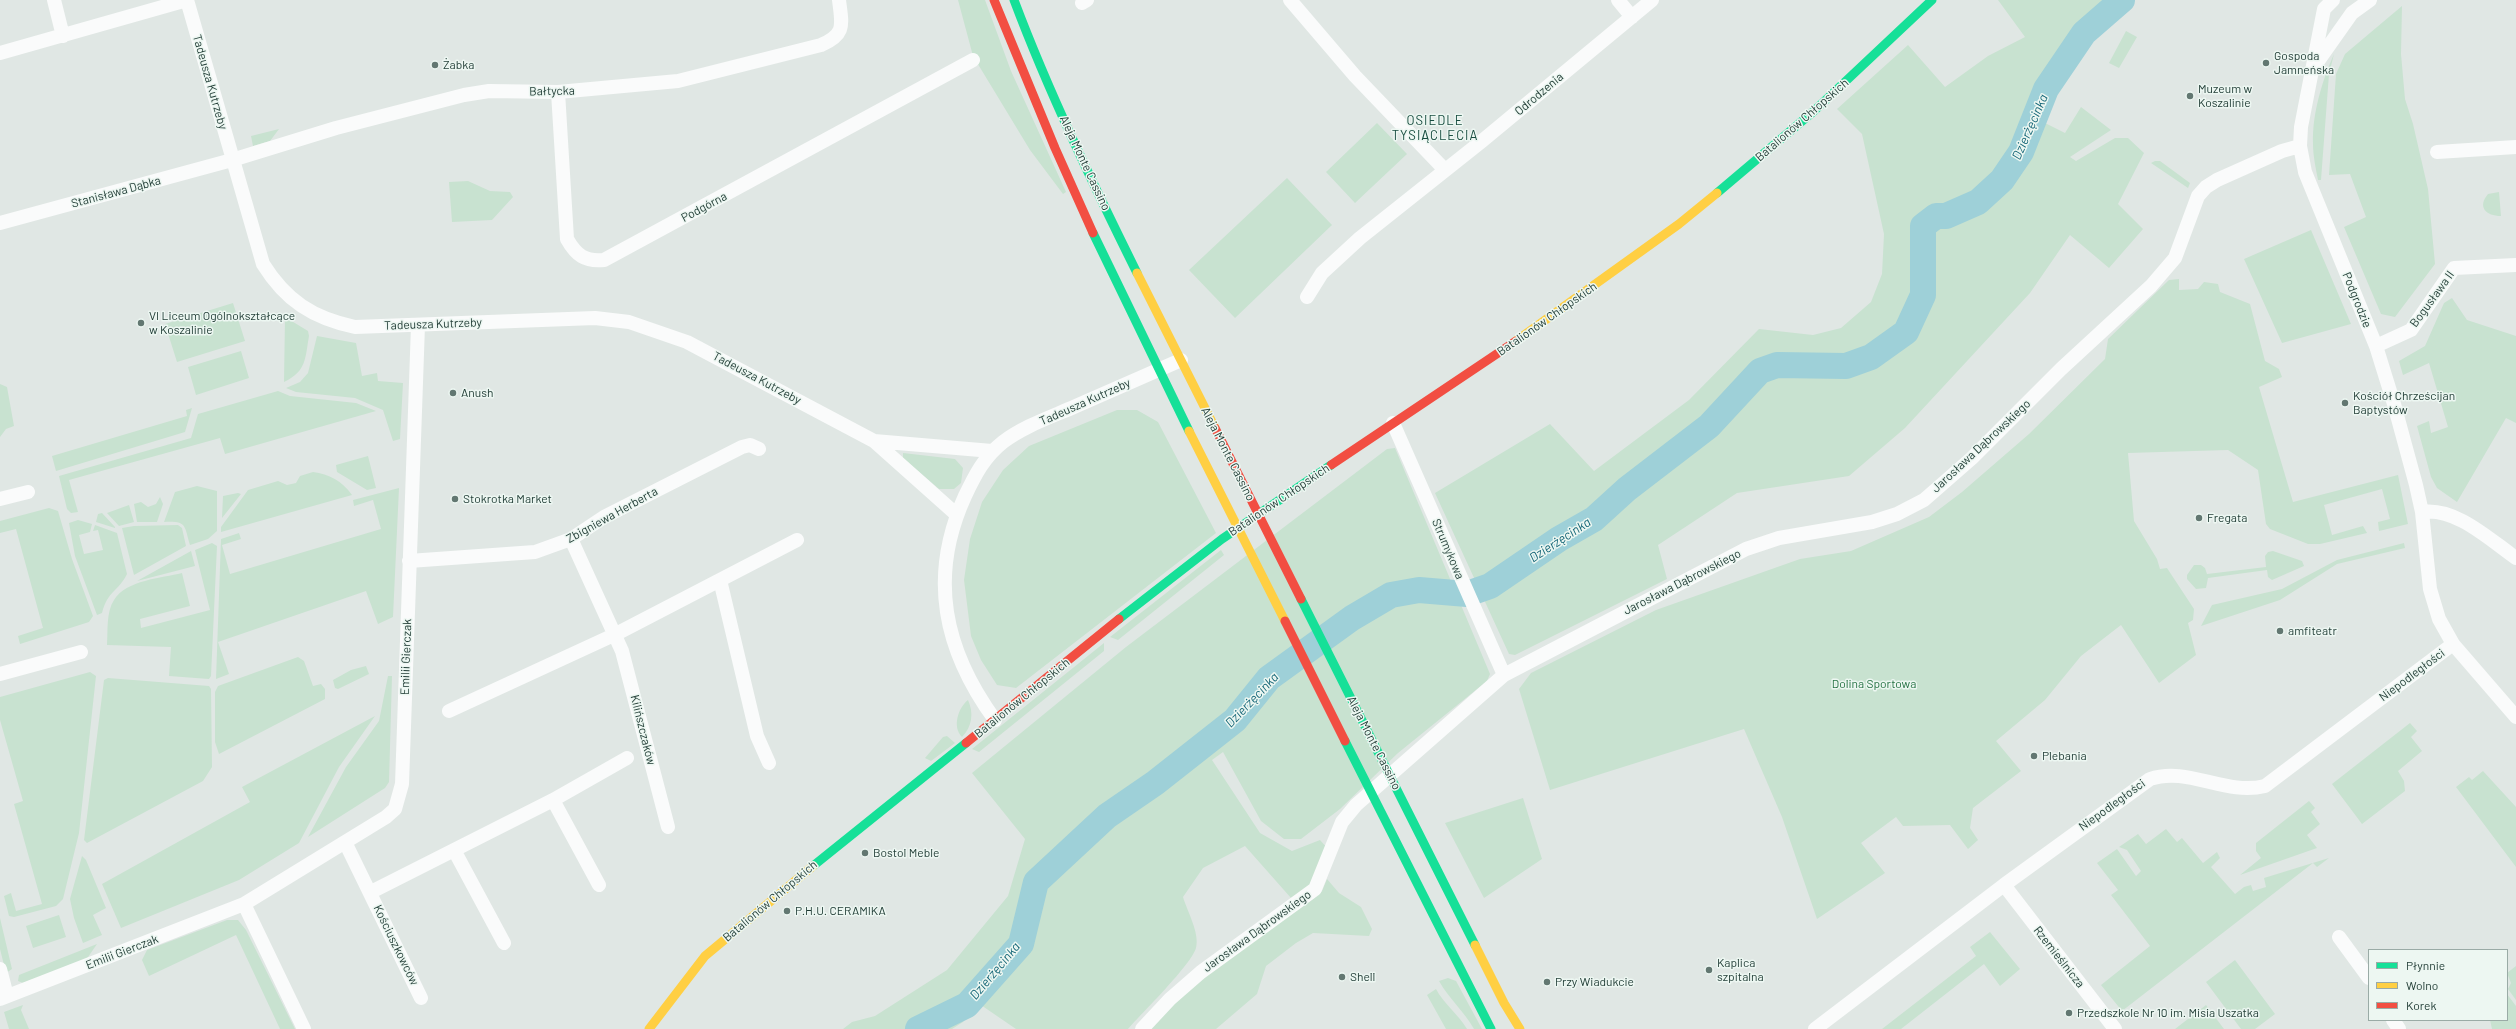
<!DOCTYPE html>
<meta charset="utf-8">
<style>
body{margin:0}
#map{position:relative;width:2516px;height:1029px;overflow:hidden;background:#e0e7e4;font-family:Barlow,sans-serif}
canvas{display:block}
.legend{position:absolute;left:2368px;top:949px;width:140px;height:72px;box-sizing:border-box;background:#edf7f2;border:1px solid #9aaba6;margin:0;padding:5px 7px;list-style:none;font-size:12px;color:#1e3a33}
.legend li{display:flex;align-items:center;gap:8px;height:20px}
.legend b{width:20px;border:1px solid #9aaba6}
</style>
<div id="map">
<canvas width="2516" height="1029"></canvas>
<ul class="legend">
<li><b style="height:5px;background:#16e098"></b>Płynnie</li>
<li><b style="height:5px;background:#ffcf43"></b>Wolno</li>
<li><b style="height:5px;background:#f24e42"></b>Korek</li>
</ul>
</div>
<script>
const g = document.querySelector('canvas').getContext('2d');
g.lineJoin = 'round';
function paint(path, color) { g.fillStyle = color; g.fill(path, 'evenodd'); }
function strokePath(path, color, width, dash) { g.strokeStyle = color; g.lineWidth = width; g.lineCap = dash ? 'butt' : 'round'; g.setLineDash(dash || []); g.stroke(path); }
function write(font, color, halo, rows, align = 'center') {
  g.font = font + ' Barlow,sans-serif'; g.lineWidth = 3; g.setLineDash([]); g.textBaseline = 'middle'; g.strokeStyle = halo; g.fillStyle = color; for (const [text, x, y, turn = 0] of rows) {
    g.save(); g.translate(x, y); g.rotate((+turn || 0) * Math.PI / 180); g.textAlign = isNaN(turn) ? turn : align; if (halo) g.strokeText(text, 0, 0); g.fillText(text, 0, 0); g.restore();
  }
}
const green = new Path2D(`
 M 958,0 L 985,0 L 1011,71 L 1066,192 L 1063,194 L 1030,150 L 973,56 Z
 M 1998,0 L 2121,0 L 2073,46 L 2049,78 L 2030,135 L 2036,138 L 2043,122 L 2065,133 L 2081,107 L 2111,130 L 2070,157 L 2076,161 L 2115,138 L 2128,138 L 2144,153 L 2118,204 L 2143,229 L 2109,268 L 2070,235 L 2030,293 L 1905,428 L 1849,476 L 1737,493 L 1658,545 L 1667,579 L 1515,655 L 1509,654 L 1435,493 L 1550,424 L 1594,471 L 1689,400 L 1759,329 L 1813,335 L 1841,328 L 1871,302 L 1882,274 L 1884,234 L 1862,134 L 1837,109 L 1908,45 L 1945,87 L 1988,56 L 2025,37 Z
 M 2402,6 L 2401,54 L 2405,99 L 2413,124 L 2428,189 L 2435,264 L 2395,317 L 2381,314 L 2344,227 L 2366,217 L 2350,174 L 2329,175 L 2336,74 L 2345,54 Z
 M 2126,31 L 2137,37 L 2119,68 L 2109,63 Z
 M 2334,54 L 2329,74 L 2321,180 L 2318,180 C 2316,169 2313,156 2313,144 C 2312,114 2322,81 2334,54 Z
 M 1377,123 L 1407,154 L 1355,203 L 1326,172 Z
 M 279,129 L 270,141 L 253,146 L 251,136 Z
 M 2155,161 L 2160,161 L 2190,183 L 2188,188 L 2151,163 Z
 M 1287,178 L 1332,225 L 1235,318 L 1189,270 Z
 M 468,181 L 490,191 L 510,192 L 513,197 L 492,220 L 452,222 L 449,182 Z
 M 2499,192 L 2501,216 C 2486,216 2477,207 2488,194 Z
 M 2311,230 L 2351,324 L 2282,343 L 2244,259 Z
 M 2179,279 L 2179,290 L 2198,289 L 2204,282 L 2218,284 L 2220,292 L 2250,304 L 2265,361 L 2279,369 L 2282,377 L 2259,387 L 2293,502 L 2398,475 L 2408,524 L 2379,531 L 2378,522 L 2390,519 L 2382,489 L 2324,505 L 2332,535 L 2363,526 L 2367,533 L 2320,544 L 2308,544 L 2270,529 L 2266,524 L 2258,470 L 2228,450 L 2128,453 L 2134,521 L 2157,559 L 2160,569 L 2167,568 L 2194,609 L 2193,620 L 2188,623 L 2196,655 L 2159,683 L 2121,625 L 2081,656 L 2045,700 L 1996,741 L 2021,771 L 1973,808 L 1970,828 L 1978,840 L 1968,849 L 1950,825 L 1903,826 L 1896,817 L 1861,843 L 1885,873 L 1817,919 L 1782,817 L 1744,729 L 1550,790 L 1519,689 L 1531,673 L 1656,610 L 1800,559 L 1851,551 L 1929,517 L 1962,492 L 2029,434 L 2105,359 L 2108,339 L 2169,280 Z
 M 2452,298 L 2467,320 L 2516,336 L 2516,423 L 2506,418 L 2457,502 L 2437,488 L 2431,477 L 2417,426 L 2429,421 L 2431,433 L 2448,427 L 2429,363 L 2403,375 L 2399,361 L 2425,346 L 2444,303 Z
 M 233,303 L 245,341 L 177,362 L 165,324 Z
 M 285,317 L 308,331 L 309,336 C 305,358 307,371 284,382 Z
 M 317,336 L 356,343 L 362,376 L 377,373 L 378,381 L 403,383 L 400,439 L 393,441 L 383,410 L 355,398 L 296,392 L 286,388 L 300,382 L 308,373 Z
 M 241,351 L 249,378 L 196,395 L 188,367 Z
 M 0,384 L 7,387 L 14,426 L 6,429 L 0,437 Z
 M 278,391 L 290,396 L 356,403 L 376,411 L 225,454 L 220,438 L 69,480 L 78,512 L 71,513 L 67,509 L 59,476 L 191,438 L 198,414 Z
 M 192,408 L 185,432 L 56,471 L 52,456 L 187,416 L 186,410 Z
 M 1117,410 L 1137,410 L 1158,422 L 1216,533 L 1016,688 L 997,685 L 981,660 L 971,636 L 964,580 L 970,539 L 982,502 L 1003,470 L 1029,446 Z
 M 1395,448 L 1490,674 L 1487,681 L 1398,753 L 1340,809 L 1301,839 L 1284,839 L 1261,821 L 1223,752 L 1212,760 L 1260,833 L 1292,851 L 1320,840 L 1328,849 L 1309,887 L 1291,898 L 1245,846 L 1203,868 L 1183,897 C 1187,911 1200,933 1196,948 C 1191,965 1142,1013 1128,1029 L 1016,1029 L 978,1003 L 963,1022 L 952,1029 L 843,1029 L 852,1022 L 875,1016 L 947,970 L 1008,896 L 1025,839 L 972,773 L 1126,647 L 1387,449 Z
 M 903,453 L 955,459 L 963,468 L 961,483 L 954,489 L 939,489 L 903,458 Z
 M 368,456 L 376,488 L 367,490 L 337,472 L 336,465 Z
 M 313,472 C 329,474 342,481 352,495 L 221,532 L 221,527 L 248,490 L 278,481 L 287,485 L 296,483 L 300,476 Z
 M 197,486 L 217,491 L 217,531 L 208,539 L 190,545 C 184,525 187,521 164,522 L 175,492 Z
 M 399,488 L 393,617 L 378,624 L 366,591 L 218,642 L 229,674 L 216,679 L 221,539 L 239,533 L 241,539 L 222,545 L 230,574 L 381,529 L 373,500 L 354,506 L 353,500 Z
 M 238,493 L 241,494 L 222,518 L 223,496 Z
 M 160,497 L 163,504 L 157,522 L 137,522 L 134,504 L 141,502 L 148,507 L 156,504 Z
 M 129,505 L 134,522 L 119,526 L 107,513 Z
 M 49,508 L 58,511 L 72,559 L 93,616 L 89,622 L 20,644 L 18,636 L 43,628 L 16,529 L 0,533 L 0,521 Z
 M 102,513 L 115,527 L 115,528 L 96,522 L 98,514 Z
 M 78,520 L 92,524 L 90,532 L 79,535 L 84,554 L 103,550 L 98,530 L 93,531 L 95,525 L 117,533 L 127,574 C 118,592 108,590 102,613 L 97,615 L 75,556 L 69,523 Z
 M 178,525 L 182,528 L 186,546 L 134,575 L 122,528 L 134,526 Z
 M 212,543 L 217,546 L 211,676 L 209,679 L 169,676 L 171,647 L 107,645 C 108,631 106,612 114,600 C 126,580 162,578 182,573 L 190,606 L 140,619 L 141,628 L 210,610 L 195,550 Z
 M 2404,543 L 2405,548 L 2337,564 L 2280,600 L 2201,626 L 2212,605 L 2282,589 L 2337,560 Z
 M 1221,550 L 1224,555 L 1118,640 L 1110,637 Z
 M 191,551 L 195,566 L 137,581 Z
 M 2273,551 L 2302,561 L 2304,566 L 2272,580 L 2268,577 L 2267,570 L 2208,578 L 2206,588 L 2196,589 L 2187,579 L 2187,575 L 2194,565 L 2201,565 L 2205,568 L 2207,574 L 2266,567 L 2265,556 L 2268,552 Z
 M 1104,643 L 1104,651 L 979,752 L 972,749 Z
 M 298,657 L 304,661 L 313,686 L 321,684 L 325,689 L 325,699 L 219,754 L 215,742 L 215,692 L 218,686 Z
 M 366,666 L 369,674 L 338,689 L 335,688 L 333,680 L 351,670 Z
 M 90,672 L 96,676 L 79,833 L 63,899 L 56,906 L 14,917 L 9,916 L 4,896 L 11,893 L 16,911 L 42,904 L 14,804 L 23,801 L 0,720 L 0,697 Z
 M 388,676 L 392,676 L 389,782 L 385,788 L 308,837 L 346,767 L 379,721 Z
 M 108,678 L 209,686 L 211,689 L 212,767 L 203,781 L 87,843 L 84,840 L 104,680 Z
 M 968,700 C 974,713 972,727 962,737 C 952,727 958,708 968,700 Z
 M 375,716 L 339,767 L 299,843 L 239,880 L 121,928 L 102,884 L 250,802 L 242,787 Z
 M 2410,723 L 2417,731 L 2411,737 L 2422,751 L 2398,771 L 2404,781 L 2405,791 L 2362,824 L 2332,784 Z
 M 947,736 L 955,743 L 931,761 L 925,758 L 943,737 Z
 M 2483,771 L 2516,807 L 2516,867 L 2456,787 L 2469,777 L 2472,780 Z
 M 1523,798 L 1542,859 L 1484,898 L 1445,823 Z
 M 2309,801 L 2315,808 L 2311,812 L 2320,824 L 2307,835 L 2317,848 L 2240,875 L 2261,858 L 2256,851 L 2256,843 Z
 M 2166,829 L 2177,842 L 2182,838 L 2203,863 L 2217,852 L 2220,858 L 2211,867 L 2235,894 L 2244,887 L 2251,885 L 2253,891 L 2266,887 L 2264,878 L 2329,858 L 2317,867 L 2313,863 L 2122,1011 L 2101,985 L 2150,946 L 2111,895 L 2118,890 L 2097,863 L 2117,849 L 2136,876 L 2141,871 L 2127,850 L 2119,847 L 2138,834 L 2146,844 Z
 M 82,856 L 86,860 L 106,908 L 93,915 L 102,935 L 83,943 L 74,918 L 70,899 Z
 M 1327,879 L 1339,893 L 1361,907 L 1372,929 L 1369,936 L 1313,933 L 1296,943 L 1266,966 L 1257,994 L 1216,1029 L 1150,1029 L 1199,979 L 1313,899 L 1322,891 Z
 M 59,915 L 66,937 L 33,948 L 26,926 Z
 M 0,918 L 12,969 L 6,973 L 0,949 Z
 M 227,920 L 238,920 L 246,930 L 295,1029 L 280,1029 L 236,935 L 149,976 L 142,960 L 147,950 Z
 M 1990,932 L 2020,969 L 2000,986 L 1984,964 L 1901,1029 L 1882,1029 L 1976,956 L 1970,947 Z
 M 97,944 L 86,960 L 23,983 L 18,981 L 19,975 Z
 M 2235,960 L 2275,1014 L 2255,1029 L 2241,1029 L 2206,982 Z
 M 2516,966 L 2516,1000 L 2508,989 L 2511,983 L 2507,973 Z
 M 1448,978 L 1456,981 L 1482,1029 L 1474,1029 C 1464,1011 1449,999 1439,981 Z
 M 1436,989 C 1444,1004 1458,1014 1467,1029 L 1446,1029 L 1427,995 Z
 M 2507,994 L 2516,1006 L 2516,1029 L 2492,1029 L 2490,1020 L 2507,1020 Z
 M 23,1005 L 21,1010 L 29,1029 L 9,1029 L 4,1012 Z
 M 2206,1005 L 2224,1029 L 2175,1029 Z`);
const river = new Path2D(`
 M 918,1029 L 967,1005 L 1021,944 L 1036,882 L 1107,816 L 1155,783 L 1235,720 L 1269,678 L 1352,618 L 1391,595 L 1419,590 L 1467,594 L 1490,586 L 1559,539 L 1594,519 L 1627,489 L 1709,426 L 1760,371 L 1777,365 L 1846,366 L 1871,357 L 1906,332 L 1923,295 L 1923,226 L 1936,216 L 1946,216 L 1978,202 L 2002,180 L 2021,152 L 2046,89 L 2084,33 L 2122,0`);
const street = new Path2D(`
 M 54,0 L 63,36
 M 187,0 L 263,264 C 286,301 313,318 355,327 L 595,318 L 629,322 L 687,342 L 874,441 L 957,515
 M 1290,0 L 1355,76 L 1445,170
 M 1618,0 L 1632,17
 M 2333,0 L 2324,9 L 2301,127 L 2300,146 L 2305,172 L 2376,346 L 2394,404 L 2416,485 L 2422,512 L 2430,589 L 2439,619 L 2453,644 L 2516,717
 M 1082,3 L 1087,0
 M 0,53 L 187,0
 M 2316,64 L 2352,13 L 2370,0
 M 558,92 L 567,239 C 576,255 585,262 604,260 L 973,60
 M 2437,152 L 2516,147
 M 0,223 L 232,160 L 336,128 L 464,95 L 489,91 L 558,92 L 678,81 L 821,45 C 846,34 842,25 839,0
 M 1307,297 L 1322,273 L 1360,238 L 1482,141 L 1652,0
 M 2376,346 L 2411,330 L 2454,268 L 2516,265
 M 1393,423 L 1504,675
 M 874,441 L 992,451
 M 0,499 L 28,492
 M 2422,512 C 2456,507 2490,540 2516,558
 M 571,539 L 622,651 L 668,827
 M 409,561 L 535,552 L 571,539 L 604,517 L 742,447 L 750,445 L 759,449
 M 720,580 L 757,736 L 769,763
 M 0,674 L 81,652
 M 449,711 L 616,634 L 797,540
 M 995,720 C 944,650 928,577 965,496 C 975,475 984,457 1003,442 C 1024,426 1051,417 1076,406 C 1111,391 1146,375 1181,360
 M 553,800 L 599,885
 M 345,842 L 421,998
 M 454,850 L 504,943
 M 2004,885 L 2115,1029
 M 371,892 L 553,800 L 627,758
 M 244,904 L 304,1029
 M 2339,937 L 2369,978
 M 0,969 L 7,996
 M 0,999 L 244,904 L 386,817 L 395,809 L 402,784 L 418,325
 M 2393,1020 L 2399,1029
 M 1142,1029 L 1170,999 L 1201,972 L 1315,889 L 1342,822 L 1356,805 L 1504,675 L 1746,549 L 1779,538 L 1872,522 L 1897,514 L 1924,500 L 1972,458 L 2061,369 L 2151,286 L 2175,258 L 2198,196 L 2206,187 L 2217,180 L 2282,151 L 2300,146
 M 1815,1029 L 2004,885 L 2150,779 C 2188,766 2225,796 2265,786 L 2453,644`);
const fast = new Path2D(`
 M 1014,0 C 1049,93 1093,184 1137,273
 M 1717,193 L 1814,111 L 1932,0
 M 1093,233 L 1189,431
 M 1301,599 L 1475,945
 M 1119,619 L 1222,539 L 1331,465
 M 1345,741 L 1491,1029
 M 813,866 L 966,743`);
const slow = new Path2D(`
 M 1137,273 L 1215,428
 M 1516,341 L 1679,224 L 1717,193
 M 1189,431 L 1285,621
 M 1475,945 L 1504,1003 L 1520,1029
 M 649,1029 L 705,956 L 813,866`);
const jam = new Path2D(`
 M 994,0 L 1055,148 L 1093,233
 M 1215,428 L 1301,599
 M 1331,465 L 1516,341
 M 1285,621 L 1345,741
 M 966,743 L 1119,619`);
const markers = [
 [2266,63,4,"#627771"],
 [435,65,4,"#627771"],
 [2190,96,4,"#627771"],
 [141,323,4,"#627771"],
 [453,393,4,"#627771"],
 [2345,403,4,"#627771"],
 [455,499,4,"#627771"],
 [2199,518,4,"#627771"],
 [2280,631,4,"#627771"],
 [2034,756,4,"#627771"],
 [865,853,4,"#627771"],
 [787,911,4,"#627771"],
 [1709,970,4,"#627771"],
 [1342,977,4,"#627771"],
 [1547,982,4,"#627771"],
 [2069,1013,4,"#627771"]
];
const poiNames = [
 ["Gospoda",2274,56],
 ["Jamneńska",2274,70],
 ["Żabka",443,65],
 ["Muzeum w",2198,89],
 ["Koszalinie",2198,103],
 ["VI Liceum Ogólnokształcące",149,316],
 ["w Koszalinie",149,330],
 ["Anush",461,393],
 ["Kościół Chrześcijan",2353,396],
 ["Baptystów",2353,410],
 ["Stokrotka Market",463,499],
 ["Fregata",2207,518],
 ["amfiteatr",2288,631],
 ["Plebania",2042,756],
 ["Bostol Meble",873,853],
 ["P.H.U. CERAMIKA",795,911],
 ["Kaplica",1717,963],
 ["szpitalna",1717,977],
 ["Shell",1350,977],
 ["Przy Wiadukcie",1555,982],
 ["Przedszkole Nr 10 im. Misia Uszatka",2077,1013]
];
const streetNames = [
 ["Tadeusza Kutrzeby",210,82,74],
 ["Bałtycka",552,91,-1],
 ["Odrodzenia",1539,94,-40],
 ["Batalionów Chłopskich",1802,120,-41],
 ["Aleja Monte Cassino",1085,163,65],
 ["Stanisława Dąbka",116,192,-15],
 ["Podgórna",704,207,-28],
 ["Bogusława II",2432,299,-54],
 ["Podgrodzie",2357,300,68],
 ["Batalionów Chłopskich",1547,319,-35],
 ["Tadeusza Kutrzeby",433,324,-2],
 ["Tadeusza Kutrzeby",757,378,28],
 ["Tadeusza Kutrzeby",1085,402,-24],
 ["Jarosława Dąbrowskiego",1981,446,-43],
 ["Aleja Monte Cassino",1228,454,63],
 ["Batalionów Chłopskich",1279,500,-34],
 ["Zbigniewa Herberta",612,515,-29],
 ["Strumykowa",1448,549,67],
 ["Jarosława Dąbrowskiego",1682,582,-27],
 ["Emilii Gierczak",406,657,-88],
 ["Niepodległości",2412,675,-37],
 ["Batalionów Chłopskich",1022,698,-39],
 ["Kilińszczaków",643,730,76],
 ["Aleja Monte Cassino",1374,743,63],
 ["Niepodległości",2112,805,-36],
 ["Batalionów Chłopskich",770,901,-40],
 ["Jarosława Dąbrowskiego",1257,931,-36],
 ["Kościuszkowców",396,945,64],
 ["Emilii Gierczak",122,952,-21],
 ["Rzemieślnicza",2059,957,52]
];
const parkNames = [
 ["Dolina Sportowa",1874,684]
];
const neighbourhoodNames = [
 ["OSIEDLE",1435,121],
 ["TYSIĄCLECIA",1435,136]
];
const waterNames = [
 ["Dzierżęcinka",2030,127,-66],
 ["Dzierżęcinka",1560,540,-33],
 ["Dzierżęcinka",1252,700,-46],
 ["Dzierżęcinka",995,971,-50]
];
paint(green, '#c8e2d0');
strokePath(river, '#9ed0d8', 26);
strokePath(street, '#fafbfb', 14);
strokePath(fast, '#16e098', 9);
strokePath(slow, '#ffcf43', 9);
strokePath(jam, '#f24e42', 9);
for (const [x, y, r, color] of markers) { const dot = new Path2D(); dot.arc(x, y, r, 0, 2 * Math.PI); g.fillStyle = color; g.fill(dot); strokePath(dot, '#edf7f2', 1.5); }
write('12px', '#1e3a33', '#edf7f2', poiNames, 'left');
write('12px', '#1e3a33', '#edf7f2', streetNames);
write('12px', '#267344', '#edf7f2', parkNames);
g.letterSpacing = '1px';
write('13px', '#194d40', '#edf7f2', neighbourhoodNames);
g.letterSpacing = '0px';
write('italic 13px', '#166778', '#edf7f2', waterNames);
</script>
